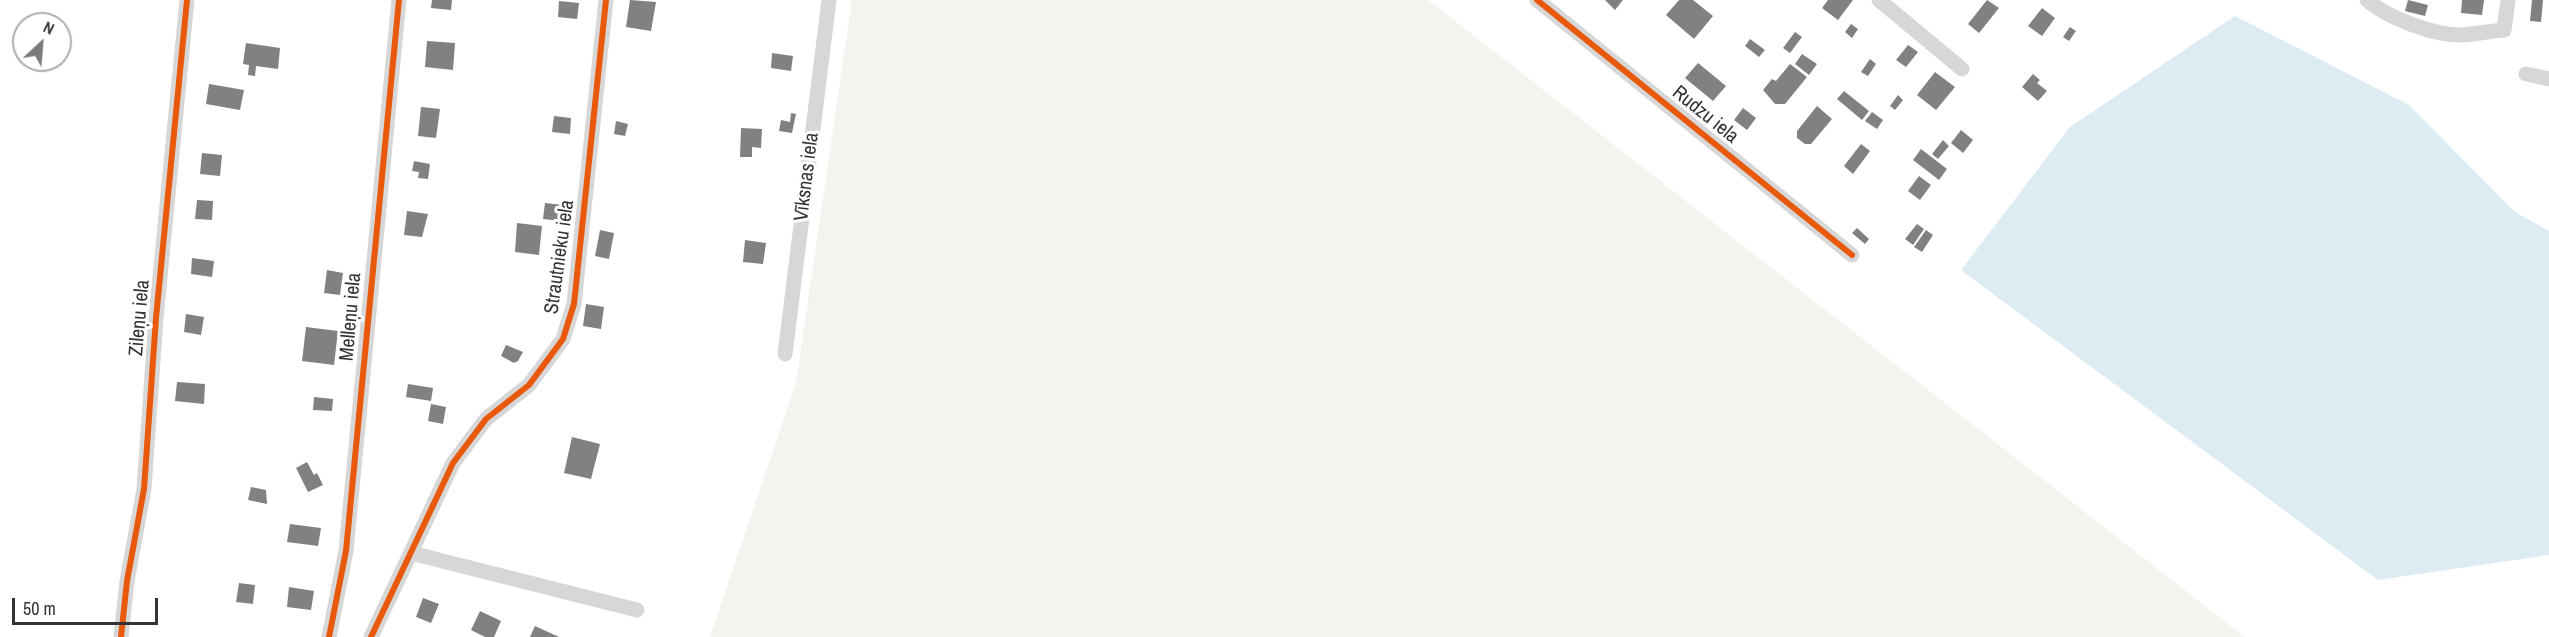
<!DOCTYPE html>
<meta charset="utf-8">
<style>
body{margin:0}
#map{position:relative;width:2549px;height:637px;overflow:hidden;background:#fff;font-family:"Archivo Narrow",sans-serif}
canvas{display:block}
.north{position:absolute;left:12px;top:12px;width:60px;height:60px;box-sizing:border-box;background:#fff;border:2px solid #adadad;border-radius:50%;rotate:26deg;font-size:16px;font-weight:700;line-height:24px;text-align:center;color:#333}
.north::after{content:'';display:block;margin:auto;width:21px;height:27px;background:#7a7a7a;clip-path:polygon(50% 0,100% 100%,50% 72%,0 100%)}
.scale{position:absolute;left:12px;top:598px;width:146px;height:27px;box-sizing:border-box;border:3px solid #333;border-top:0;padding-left:8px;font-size:18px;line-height:21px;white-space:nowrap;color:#333;-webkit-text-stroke:4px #fff;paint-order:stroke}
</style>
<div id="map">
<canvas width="2549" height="637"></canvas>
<div class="north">N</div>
<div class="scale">50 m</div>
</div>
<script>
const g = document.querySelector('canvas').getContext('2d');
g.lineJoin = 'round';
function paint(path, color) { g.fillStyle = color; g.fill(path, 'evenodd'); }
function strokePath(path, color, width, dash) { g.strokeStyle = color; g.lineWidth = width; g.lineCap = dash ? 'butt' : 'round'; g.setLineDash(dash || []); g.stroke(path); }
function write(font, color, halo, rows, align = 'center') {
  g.font = font + ' "Archivo Narrow",sans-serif'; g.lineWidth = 6; g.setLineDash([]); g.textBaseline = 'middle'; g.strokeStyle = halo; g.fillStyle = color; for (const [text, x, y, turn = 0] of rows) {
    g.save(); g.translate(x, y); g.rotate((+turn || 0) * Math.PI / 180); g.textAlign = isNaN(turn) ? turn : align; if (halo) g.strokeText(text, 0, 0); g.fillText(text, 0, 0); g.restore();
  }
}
const green = new Path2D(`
 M 852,0 L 1428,0 L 2245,637 L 710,637 L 796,383 Z`);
const water = new Path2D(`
 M 2235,16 L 2409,105 L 2515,212 L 2549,231 L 2549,555 L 2378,580 L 1961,270 L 2070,127 Z`);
const building = new Path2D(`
 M 432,0 L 452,0 L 451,10 L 431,8 Z
 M 630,0 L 656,2 L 651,31 L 626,27 Z
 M 1605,0 L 1623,0 L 1615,10 Z
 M 1679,0 L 1693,0 L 1713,16 L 1694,39 L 1666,15 Z
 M 1828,0 L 1853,0 L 1838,20 L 1822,8 Z
 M 1987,0 L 1999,8 L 1979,33 L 1968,24 Z
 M 2408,0 L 2428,5 L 2425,16 L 2405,11 Z
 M 2462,0 L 2484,0 L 2482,15 L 2461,13 Z
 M 2532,0 L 2543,0 L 2541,22 L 2530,21 Z
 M 559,1 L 579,3 L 577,19 L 558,17 Z
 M 2042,8 L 2055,18 L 2042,36 L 2028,26 Z
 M 1851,24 L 1858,29 L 1852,38 L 1845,32 Z
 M 2070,27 L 2076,31 L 2069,41 L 2063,37 Z
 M 1795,32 L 1802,37 L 1790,53 L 1783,48 Z
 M 1750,39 L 1765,50 L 1759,57 L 1745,46 Z
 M 427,41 L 455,43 L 453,70 L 425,67 Z
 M 246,43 L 280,48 L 278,69 L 256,66 L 255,76 L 248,75 L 249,65 L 243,64 Z
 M 1908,45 L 1918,52 L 1906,67 L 1896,60 Z
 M 772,53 L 793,56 L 791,71 L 771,68 Z
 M 1802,54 L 1817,64 L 1809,75 L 1795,64 Z
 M 1870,59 L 1876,64 L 1868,76 L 1861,72 Z
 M 1698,63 L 1726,86 L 1713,101 L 1685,78 Z
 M 1790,64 L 1807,77 L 1785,104 L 1775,104 L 1763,90 L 1772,79 L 1776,81 Z
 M 1935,72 L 1955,87 L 1936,110 L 1917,95 Z
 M 2033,74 L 2040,80 L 2037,83 L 2047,91 L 2038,101 L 2022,87 Z
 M 209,84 L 244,90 L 240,110 L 206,104 Z
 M 1844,91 L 1869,111 L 1862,120 L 1837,99 Z
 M 1898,95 L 1903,100 L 1895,110 L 1890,106 Z
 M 1817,106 L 1832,119 L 1811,144 L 1805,144 L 1797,138 L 1797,131 Z
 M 421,107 L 440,109 L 436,138 L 418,136 Z
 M 1743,108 L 1756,118 L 1747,130 L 1734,120 Z
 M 1872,112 L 1883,120 L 1877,129 L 1865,121 Z
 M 791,113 L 796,114 L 792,133 L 779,131 L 781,120 L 790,122 Z
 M 554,116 L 571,118 L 570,134 L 552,132 Z
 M 616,121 L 628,124 L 625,136 L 614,134 Z
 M 741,128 L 762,129 L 761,148 L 752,147 L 752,157 L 740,157 Z
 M 1961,130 L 1973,140 L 1963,153 L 1951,143 Z
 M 1943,140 L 1949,146 L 1938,159 L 1932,154 Z
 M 1861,144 L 1870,151 L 1853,174 L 1844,166 Z
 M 1921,149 L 1947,169 L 1939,180 L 1913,160 Z
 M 202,153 L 222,155 L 220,176 L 200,174 Z
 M 414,161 L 430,164 L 428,179 L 418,178 L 419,172 L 412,171 Z
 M 1919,176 L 1931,185 L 1920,200 L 1908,191 Z
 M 197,200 L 213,201 L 212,220 L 195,219 Z
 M 545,203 L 563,205 L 561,221 L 543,219 Z
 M 407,211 L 428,214 L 422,237 L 404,235 Z
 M 517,223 L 542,226 L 539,255 L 515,252 Z
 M 1917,224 L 1924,229 L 1913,245 L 1905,239 Z
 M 1857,228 L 1869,239 L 1865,244 L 1852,233 Z
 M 600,230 L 614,233 L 609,259 L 595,256 Z
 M 1926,230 L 1933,235 L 1922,252 L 1914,247 Z
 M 745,240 L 766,243 L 763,264 L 743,262 Z
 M 192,258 L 214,261 L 212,277 L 191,274 Z
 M 327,270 L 343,273 L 340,295 L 324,293 Z
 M 586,304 L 604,307 L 601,329 L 583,326 Z
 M 186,314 L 204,317 L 201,335 L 184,332 Z
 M 306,327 L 338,331 L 334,365 L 302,361 Z
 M 506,345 L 523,352 L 518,361 L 514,363 L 501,356 Z
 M 177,382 L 205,384 L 204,404 L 175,401 Z
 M 408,384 L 433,388 L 431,401 L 406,397 Z
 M 314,397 L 333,399 L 332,411 L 313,410 Z
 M 431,404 L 446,407 L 443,424 L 428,421 Z
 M 572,437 L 600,444 L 591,479 L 564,473 Z
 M 307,462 L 314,475 L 317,473 L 323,485 L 308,492 L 296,468 Z
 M 251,487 L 266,490 L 267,504 L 248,500 Z
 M 290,524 L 321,528 L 318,546 L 287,542 Z
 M 239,583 L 255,585 L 253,604 L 236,602 Z
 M 289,587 L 314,591 L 311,610 L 287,607 Z
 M 423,598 L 439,604 L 431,623 L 416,617 Z
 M 480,611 L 501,621 L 494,637 L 485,637 L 471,630 Z
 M 535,626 L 559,637 L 530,637 Z`);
const street = new Path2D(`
 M 1537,0 L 1852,255
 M 1879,0 L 1962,69
 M 2367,0 C 2388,18 2435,36 2462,35 C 2476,34 2490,31 2504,30 L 2508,0
 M 2526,74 L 2549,79
 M 785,354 L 829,0
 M 411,553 L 637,610
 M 121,637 L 127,581 L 144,489 L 156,318 L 187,0
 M 329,637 L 346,551 L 399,0
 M 371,637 L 453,463 L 486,419 L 529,385 L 563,339 L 574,304 L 606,0`);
const cycleway = new Path2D(`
 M 1537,0 L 1852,255
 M 121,637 L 127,581 L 144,489 L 156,318 L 187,0
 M 329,637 L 346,551 L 399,0
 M 371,637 L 453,463 L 486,419 L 529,385 L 563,339 L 574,304 L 606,0`);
const streetNames = [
 ["Rudzu iela",1705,115,39],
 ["Vīksnas iela",807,177,-83],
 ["Strautnieku iela",560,257,-82],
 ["Melleņu iela",351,317,-85],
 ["Zileņu iela",140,318,-85]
];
paint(green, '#f1f5ed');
paint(water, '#ddebf3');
paint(building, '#818181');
strokePath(street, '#d7d7d7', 15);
strokePath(cycleway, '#e8590c', 6);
write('20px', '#333', '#fff', streetNames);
</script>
